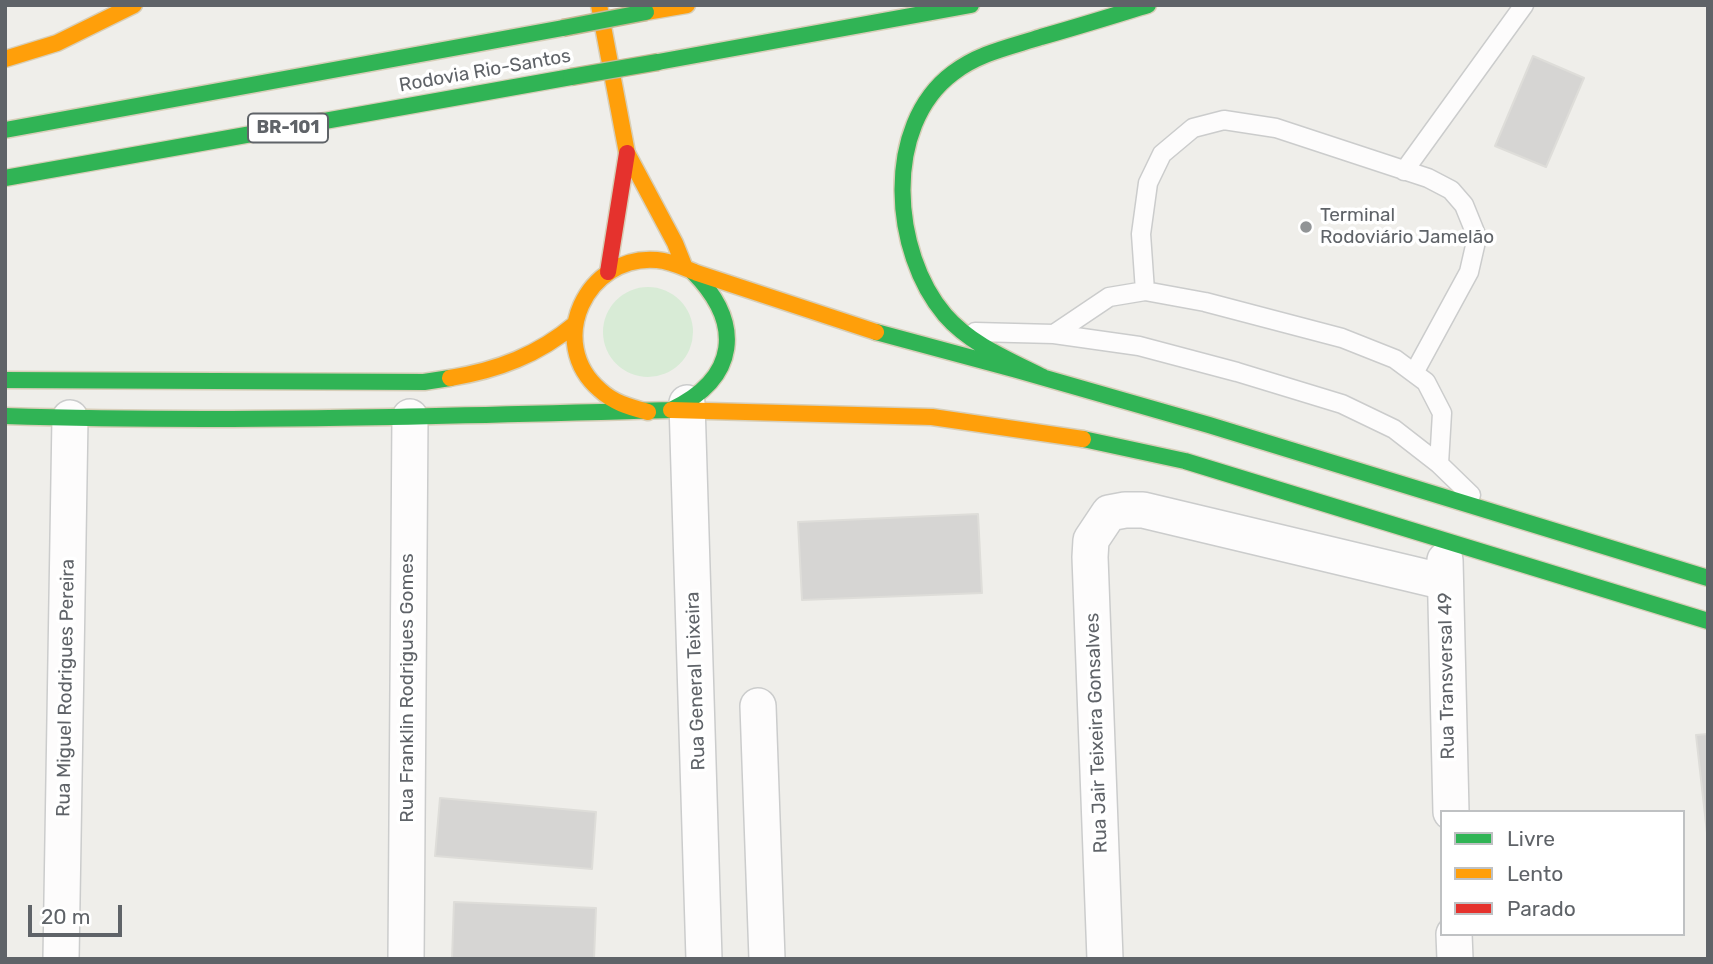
<!DOCTYPE html>
<meta charset="utf-8">
<style>
body{margin:0}
#map{position:relative;width:1713px;height:964px;overflow:hidden;background:#efeeea;font-family:Rubik,sans-serif}
canvas{display:block}
.frame{position:absolute;inset:0;border:7px solid #5f6368;pointer-events:none}
.legend{position:absolute;left:1440px;top:810px;width:245px;height:126px;box-sizing:border-box;background:#fff;border:2px solid #bfc1c3;margin:0;padding:9px 12px;list-style:none;font-size:21px;color:#5f6368}
.legend li{display:flex;align-items:center;gap:14px;height:35px}
.legend b{width:35px;border:2px solid #bfc1c3}
.scale{position:absolute;left:28px;top:905px;width:94px;height:32px;box-sizing:border-box;border:4px solid #5f6368;border-top:0;padding-left:9px;font-size:21px;line-height:24px;white-space:nowrap;color:#5f6368;-webkit-text-stroke:5px #fff;paint-order:stroke}
</style>
<div id="map">
<canvas width="1713" height="964"></canvas>
<div class="frame"></div>
<ul class="legend">
<li><b style="height:9px;background:#30b455"></b>Livre</li>
<li><b style="height:9px;background:#ff9f0a"></b>Lento</li>
<li><b style="height:9px;background:#e5322d"></b>Parado</li>
</ul>
<div class="scale">20 m</div>
</div>
<script>
const g = document.querySelector('canvas').getContext('2d');
g.lineJoin = 'round';
function paint(path, color) { g.fillStyle = color; g.fill(path, 'evenodd'); }
function strokePath(path, color, width, dash) { g.strokeStyle = color; g.lineWidth = width; g.lineCap = dash ? 'butt' : 'round'; g.setLineDash(dash || []); g.stroke(path); }
function write(font, color, halo, rows, align = 'center') {
  g.font = font + ' Rubik,sans-serif'; g.lineWidth = 7; g.setLineDash([]); g.textBaseline = 'middle'; g.strokeStyle = halo; g.fillStyle = color; for (const [text, x, y, turn = 0] of rows) {
    g.save(); g.translate(x, y); g.rotate((+turn || 0) * Math.PI / 180); g.textAlign = isNaN(turn) ? turn : align; if (halo) g.strokeText(text, 0, 0); g.fillText(text, 0, 0); g.restore();
  }
}
const green = new Path2D(`
 M603 332a45 45 0 1 1 90 0a45 45 0 1 1-90 0Z`);
const building = new Path2D(`
 M 1533,56 L 1584,78 L 1546,167 L 1495,146 Z
 M 978,514 L 982,593 L 802,600 L 798,522 Z
 M 1708,734 L 1708,842 L 1696,735 Z
 M 440,798 L 596,812 L 592,869 L 435,856 Z
 M 454,902 L 596,908 L 594,959 L 452,959 Z`);
const lane = new Path2D(`
 M 1404,171 L 1524,5
 M 1145,291 L 1141,234 L 1148,183 L 1162,154 L 1193,128 L 1224,120 L 1276,128 L 1428,178 L 1451,190 L 1464,205 L 1477,237 L 1469,272 L 1414,373
 M 975,332 L 1054,334 L 1139,346 L 1237,372 L 1342,404 L 1394,429 L 1439,464 L 1471,495
 M 1054,334 L 1109,297 L 1145,291 L 1205,302 L 1342,338 L 1395,359 L 1426,382 L 1442,413 L 1439,464`);
const street = new Path2D(`
 M 687,403 L 704,959
 M 1445,560 L 1451,812
 M 758,706 L 767,959
 M 1454,934 L 1455,959
 M 61,959 L 70,418
 M 406,959 L 410,417
 M 1105,959 L 1090,557 L 1091,540 L 1109,513 L 1125,510 L 1143,510 L 1445,582`);
const fast = new Path2D(`
 M 658,62 L 971,5
 M 5,130 L 563,28
 M 5,178 L 571,77
 M 876,332 L 1017,370 L 1209,425 L 1708,578
 M 1043,377 C 1009,360 970,344 945,315 C 892,253 882,126 953,73 C 979,53 1010,47 1041,37 C 1077,27 1112,16 1148,5
 M 5,380 L 424,382 L 450,378
 M 5,416 C 227,423 449,416 671,410 C 738,378 744,324 693,272
 M 1083,439 L 1185,461 L 1708,621`);
const slow = new Path2D(`
 M 599,5 L 627,153 L 675,243 L 685,268
 M 646,12 L 687,5
 M 5,59 L 57,43 L 134,5
 M 450,378 C 498,370 538,355 575,324
 M 671,410 L 932,417 L 1083,439
 M 648,412 C 630,407 614,403 600,390 C 545,343 586,254 657,260 C 672,261 684,268 697,273 L 876,332`);
const jam = new Path2D(`
 M 608,272 L 627,153`);
const fastBridge = new Path2D(`
 M 563,28 L 646,12
 M 571,77 L 658,62`);
const markers = [
 [1306,227,7,"#919496"]
];
const shields = [
 [288,128,80]
];
const shieldNames = [
 ["BR-101",288,128]
];
const streetNames = [
 ["Rodovia Rio-Santos",485,71,-10],
 ["Rua Transversal 49",1447,676,-91],
 ["Rua General Teixeira",696,681,-92],
 ["Rua Miguel Rodrigues Pereira",66,688,-89],
 ["Rua Franklin Rodrigues Gomes",408,688,-90],
 ["Rua Jair Teixeira Gonsalves",1097,733,-92]
];
const poiNames = [
 ["Terminal",1320,216],
 ["Rodoviário Jamelão",1320,238]
];
paint(green, '#d8ebd6');
paint(building, '#d6d5d3');
strokePath(building, '#deddd9', 2);
strokePath(lane, '#cbcccc', 21);
strokePath(street, '#cbcccc', 38);
strokePath(fast, '#d7ceb8', 19);
strokePath(slow, '#d7ceb8', 19);
strokePath(jam, '#d7ceb8', 19);
strokePath(lane, '#fdfcfc', 18);
strokePath(street, '#fdfcfc', 35);
strokePath(fast, '#30b455', 16);
strokePath(slow, '#ff9f0a', 16);
strokePath(jam, '#e5322d', 16);
strokePath(fastBridge, '#c8b996', 19, []);
strokePath(fastBridge, '#30b455', 16);
for (const [x, y, r, color] of markers) { const dot = new Path2D(); dot.arc(x, y, r, 0, 2 * Math.PI); g.fillStyle = color; g.fill(dot); strokePath(dot, '#fff', 2.5); }
for (const [x, y, w] of shields) { const box = new Path2D(); box.roundRect(x - w / 2, y - 14.5, w, 29, 5); g.fillStyle = '#fff'; g.fill(box); strokePath(box, '#5f6368', 2); }
write('bold 18px', '#5f6368', null, shieldNames);
write('19px', '#5f6368', '#fff', streetNames);
write('19px', '#5f6368', '#fff', poiNames, 'left');
</script>
